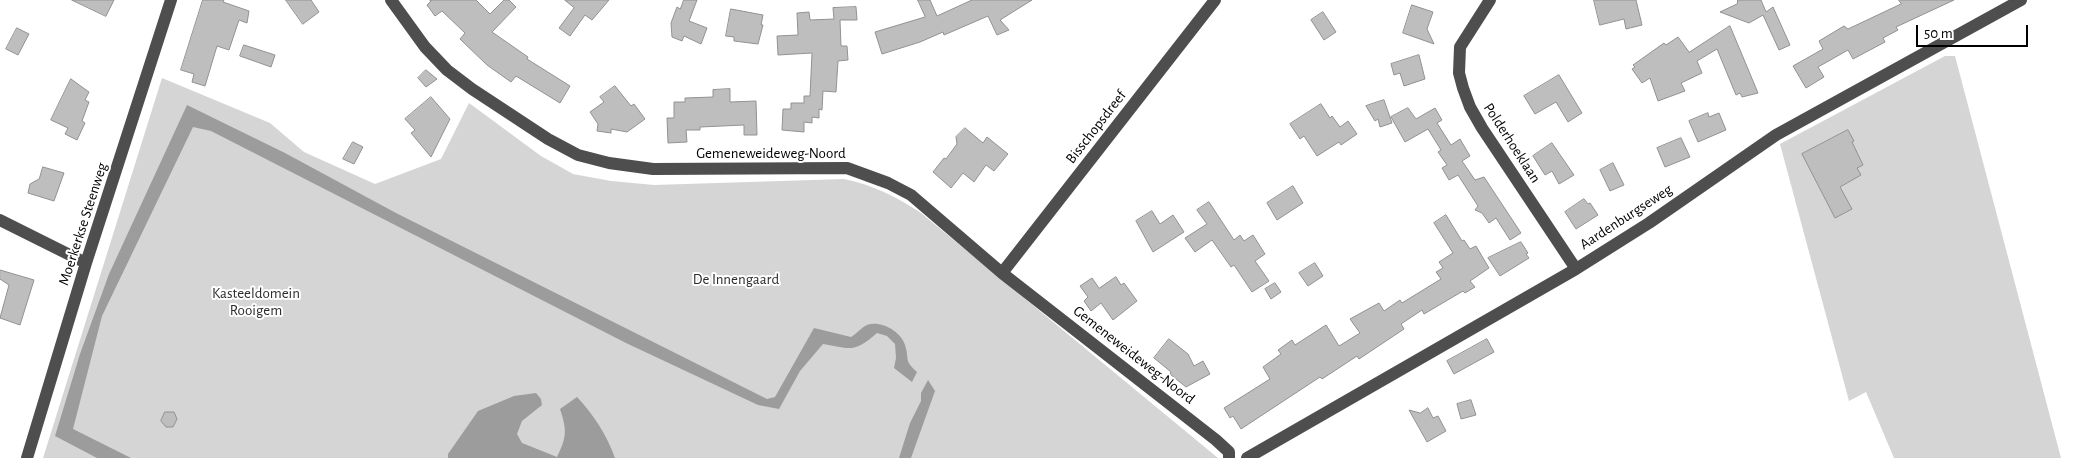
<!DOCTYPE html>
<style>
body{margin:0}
#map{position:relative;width:2093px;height:458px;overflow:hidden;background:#fff;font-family:"Alegreya Sans",sans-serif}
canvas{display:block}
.scale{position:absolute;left:1916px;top:25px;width:112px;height:22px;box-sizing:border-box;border:2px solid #000;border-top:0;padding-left:6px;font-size:15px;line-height:18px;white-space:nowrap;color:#000;-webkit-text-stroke:4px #fff;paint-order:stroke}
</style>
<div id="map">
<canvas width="2093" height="458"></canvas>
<div class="scale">50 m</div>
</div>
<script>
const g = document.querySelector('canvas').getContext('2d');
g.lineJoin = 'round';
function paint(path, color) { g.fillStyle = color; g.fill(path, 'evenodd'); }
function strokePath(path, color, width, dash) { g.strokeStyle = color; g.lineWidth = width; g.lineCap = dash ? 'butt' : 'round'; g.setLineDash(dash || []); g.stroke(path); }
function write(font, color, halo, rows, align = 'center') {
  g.font = font + ' "Alegreya Sans",sans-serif'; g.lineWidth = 4; g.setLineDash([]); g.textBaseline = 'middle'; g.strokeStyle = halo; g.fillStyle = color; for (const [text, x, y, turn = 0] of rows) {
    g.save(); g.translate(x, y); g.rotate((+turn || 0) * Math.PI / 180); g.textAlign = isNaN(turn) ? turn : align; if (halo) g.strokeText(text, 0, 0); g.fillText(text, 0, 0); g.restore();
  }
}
const green = new Path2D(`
 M 1945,56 L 1955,56 L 2061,458 L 1894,458 L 1866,392 L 1849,401 L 1780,144 Z
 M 162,78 L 270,123 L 304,152 L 375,184 L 441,159 L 469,103 L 541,156 L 573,174 L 611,181 L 654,185 L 844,179 C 873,185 897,197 921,213 L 1218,458 L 43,458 Z`);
const water = new Path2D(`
 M 187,105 L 285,153 L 396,213 L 767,399 L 775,397 L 814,328 L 851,337 C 856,334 862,327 867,325 C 880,320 901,331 905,345 C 910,360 903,359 917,372 L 912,382 L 894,368 L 896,358 L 895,344 L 887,336 L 877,333 C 854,353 852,349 823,344 L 800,371 L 779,409 L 758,405 L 626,343 L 211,131 L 193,127 L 102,316 L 73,429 L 131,458 L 97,458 L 55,436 L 80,354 L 109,274 Z
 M 928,380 L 935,391 L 911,458 L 899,458 L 910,423 L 921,401 L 921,393 Z
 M 536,393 L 541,399 L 542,405 L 522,421 L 517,434 L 522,443 L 557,457 C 567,437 567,430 560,409 L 577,397 C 593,414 607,435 615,458 L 448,458 L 448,454 L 478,411 L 514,396 Z`);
const building = new Path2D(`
 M 72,0 L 114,0 L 106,16 Z
 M 203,0 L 224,0 L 223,2 L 249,11 L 247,23 L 239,20 L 229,50 L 217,46 L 205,86 L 192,82 L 194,74 L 181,70 Z
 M 286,0 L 311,0 L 319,12 L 303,24 Z
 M 430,0 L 476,0 L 490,14 L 504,0 L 509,0 L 516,7 L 492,32 L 528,57 L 527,59 L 570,86 L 560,103 L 516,76 L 511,82 L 487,65 L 460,39 L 465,33 L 442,11 L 435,16 L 427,5 L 431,1 Z
 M 565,0 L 609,0 L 592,20 L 585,15 L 570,36 L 559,28 L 574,8 Z
 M 684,0 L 697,0 L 689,21 L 707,28 L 701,44 L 684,36 L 682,41 L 672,37 L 671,23 L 677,7 L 680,9 Z
 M 918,0 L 930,0 L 937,16 L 972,0 L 1032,0 L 1000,20 L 1009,30 L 997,35 L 988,16 L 944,35 L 943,32 L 920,42 L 882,54 L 875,32 L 925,17 Z
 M 1594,0 L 1636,0 L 1642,25 L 1626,29 L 1624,19 L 1600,25 Z
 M 1738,0 L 1761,0 L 1766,12 L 1773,7 L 1790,45 L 1779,50 L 1763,15 L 1749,23 L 1720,12 L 1737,4 Z
 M 1899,0 L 1954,0 L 1896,27 L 1898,30 L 1883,38 L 1885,42 L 1853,59 L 1848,50 L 1818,67 L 1824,77 L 1806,88 L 1793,66 L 1823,49 L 1819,41 L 1844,26 L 1848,29 L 1901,4 Z
 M 1412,5 L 1433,12 L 1427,29 L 1434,44 L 1403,33 Z
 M 856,7 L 857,20 L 840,20 L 841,46 L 847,46 L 848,60 L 838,61 L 836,92 L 823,91 L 822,110 L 819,109 L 819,118 L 812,117 L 812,123 L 804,122 L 804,132 L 782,130 L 783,109 L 791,109 L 791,103 L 804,103 L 804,96 L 810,96 L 812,53 L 778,55 L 777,36 L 798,35 L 797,13 L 809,12 L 810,20 L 834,19 L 833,8 Z
 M 731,9 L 763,15 L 761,25 L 763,25 L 758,44 L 734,41 L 734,37 L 726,36 Z
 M 1323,12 L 1336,32 L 1324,40 L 1311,20 Z
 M 1730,26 L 1758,93 L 1742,97 L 1740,93 L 1736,95 L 1717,49 L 1697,61 L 1702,73 L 1681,83 L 1685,91 L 1658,101 L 1650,78 L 1642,83 L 1632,69 L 1635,67 L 1633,65 L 1664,43 L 1666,45 L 1678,37 L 1689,52 Z
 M 17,28 L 29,34 L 18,55 L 6,49 Z
 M 244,45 L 275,55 L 271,67 L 240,56 Z
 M 1419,55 L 1425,79 L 1404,86 L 1400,73 L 1394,75 L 1391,64 Z
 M 426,70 L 437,79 L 426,87 L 418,78 Z
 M 1559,75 L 1582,113 L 1568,122 L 1556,102 L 1535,114 L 1524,96 Z
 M 71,79 L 89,92 L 85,100 L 89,102 L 82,121 L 85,123 L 77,140 L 65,134 L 68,128 L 51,120 Z
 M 615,86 L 631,106 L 634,104 L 645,119 L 627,132 L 611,129 L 611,133 L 597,131 L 598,124 L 590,112 L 604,102 L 600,97 Z
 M 730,89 L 730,102 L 756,101 L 757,135 L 744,135 L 744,125 L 700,127 L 700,130 L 686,130 L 687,142 L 668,143 L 667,118 L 674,118 L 674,102 L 685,102 L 685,98 L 713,97 L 713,90 Z
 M 431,97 L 450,119 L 431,157 L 411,133 L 415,130 L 405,119 Z
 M 1384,100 L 1392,123 L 1380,127 L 1378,119 L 1375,121 L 1366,106 Z
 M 1321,104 L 1330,118 L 1332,116 L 1340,127 L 1348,121 L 1357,134 L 1341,145 L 1339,142 L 1317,156 L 1304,136 L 1300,139 L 1290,124 Z
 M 1408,108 L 1416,119 L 1435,108 L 1442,120 L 1437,123 L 1451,145 L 1460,139 L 1470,156 L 1462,161 L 1475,180 L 1484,177 L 1521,233 L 1510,240 L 1496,218 L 1489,223 L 1482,213 L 1475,210 L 1478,206 L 1458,175 L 1449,180 L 1442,168 L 1447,165 L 1438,152 L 1441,150 L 1428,129 L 1405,142 L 1391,117 Z
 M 1708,113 L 1709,117 L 1719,113 L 1726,130 L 1698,142 L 1689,121 Z
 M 965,128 L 983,143 L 987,137 L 1008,154 L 994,171 L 986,165 L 974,182 L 963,173 L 951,188 L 933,172 L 944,158 L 946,159 L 957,144 L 956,137 Z
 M 1848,130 L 1854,141 L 1852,142 L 1863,165 L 1857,168 L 1861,175 L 1840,187 L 1852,209 L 1835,218 L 1802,154 Z
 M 1681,138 L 1690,157 L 1665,167 L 1657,148 Z
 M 353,142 L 363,147 L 354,164 L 343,159 Z
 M 1552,143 L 1574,175 L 1559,184 L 1552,171 L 1545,175 L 1533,156 Z
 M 1613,163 L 1624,185 L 1610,191 L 1600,170 Z
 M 43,167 L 64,173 L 54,201 L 28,193 L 30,184 L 39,179 Z
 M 1293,186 L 1303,203 L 1277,220 L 1267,203 Z
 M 1584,199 L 1588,204 L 1590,203 L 1598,215 L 1576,229 L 1565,212 Z
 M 1209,202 L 1234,240 L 1240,235 L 1244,241 L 1253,235 L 1265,254 L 1255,261 L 1269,281 L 1252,292 L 1234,265 L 1231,267 L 1212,240 L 1195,252 L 1185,238 L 1207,224 L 1197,210 Z
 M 1152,211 L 1160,224 L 1173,215 L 1184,232 L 1153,252 L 1136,221 Z
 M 1446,215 L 1462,241 L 1464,240 L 1470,249 L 1476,246 L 1489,268 L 1470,281 L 1475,287 L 1465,293 L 1463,291 L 1424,314 L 1422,310 L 1401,324 L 1404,329 L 1359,359 L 1357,356 L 1322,379 L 1320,377 L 1241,429 L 1233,416 L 1230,418 L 1224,408 L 1270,379 L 1263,367 L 1281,354 L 1278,350 L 1292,340 L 1295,345 L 1326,325 L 1339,346 L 1360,333 L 1350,319 L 1379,303 L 1384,311 L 1400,300 L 1402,303 L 1441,279 L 1436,272 L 1443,268 L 1439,262 L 1453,253 L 1434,223 Z
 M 1521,242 L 1528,253 L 1526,254 L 1529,258 L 1500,276 L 1488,258 Z
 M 1315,263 L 1323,276 L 1308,286 L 1299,273 Z
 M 0,270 L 34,280 L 20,325 L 0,318 L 9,285 L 0,279 Z
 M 1116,277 L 1121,285 L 1124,283 L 1137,301 L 1113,320 L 1101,303 L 1091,311 L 1084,301 L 1088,297 L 1080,286 L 1092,278 L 1099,288 Z
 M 1275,283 L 1281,292 L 1271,299 L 1265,289 Z
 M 1169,339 L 1188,354 L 1194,366 L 1203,361 L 1210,374 L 1186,387 L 1170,374 L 1171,372 L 1154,358 Z
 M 1487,339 L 1494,352 L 1454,374 L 1447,361 Z
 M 1471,400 L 1476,415 L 1461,419 L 1457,404 Z
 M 1428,408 L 1433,418 L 1438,416 L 1446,431 L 1427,442 L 1409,410 L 1420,413 Z
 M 165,412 L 174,412 L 177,419 L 173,427 L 166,427 L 161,421 Z`);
const minor = new Path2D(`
 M 391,0 L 425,47 L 447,70 L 472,89 L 548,139 L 578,155 L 609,163 L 653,169 L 847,168 L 888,183 L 911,195 L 1002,273 L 1216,440 L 1229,452 L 1229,458
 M 1490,0 L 1460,47 L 1459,73 L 1463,88 L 1470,107 L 1482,128 L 1576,269
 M 0,220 L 86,263
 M 1002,273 L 1215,0
 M 27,458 L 86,263 L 171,0
 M 1247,458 L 1576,269 L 1649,223 L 1776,135 L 2021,0`);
const streetNames = [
 ["Bisschopsdreef",1096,127,-52],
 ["Polderhoeklaan",1512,143,57],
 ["Gemeneweideweg-Noord",771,153],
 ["Aardenburgseweg",1626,217,-33],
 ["Moerkerkse Steenweg",83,224,-72],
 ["Gemeneweideweg-Noord",1134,355,38]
];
const parkNames = [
 ["De Innengaard",736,279],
 ["Kasteeldomein",256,293],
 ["Rooigem",256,310]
];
paint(green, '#d5d5d5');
paint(water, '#9c9c9c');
paint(building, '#bebebe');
strokePath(building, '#929292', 1);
strokePath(minor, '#4e4e4e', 12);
write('15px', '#000', '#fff', streetNames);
write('15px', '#2c2c2c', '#fff', parkNames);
</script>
